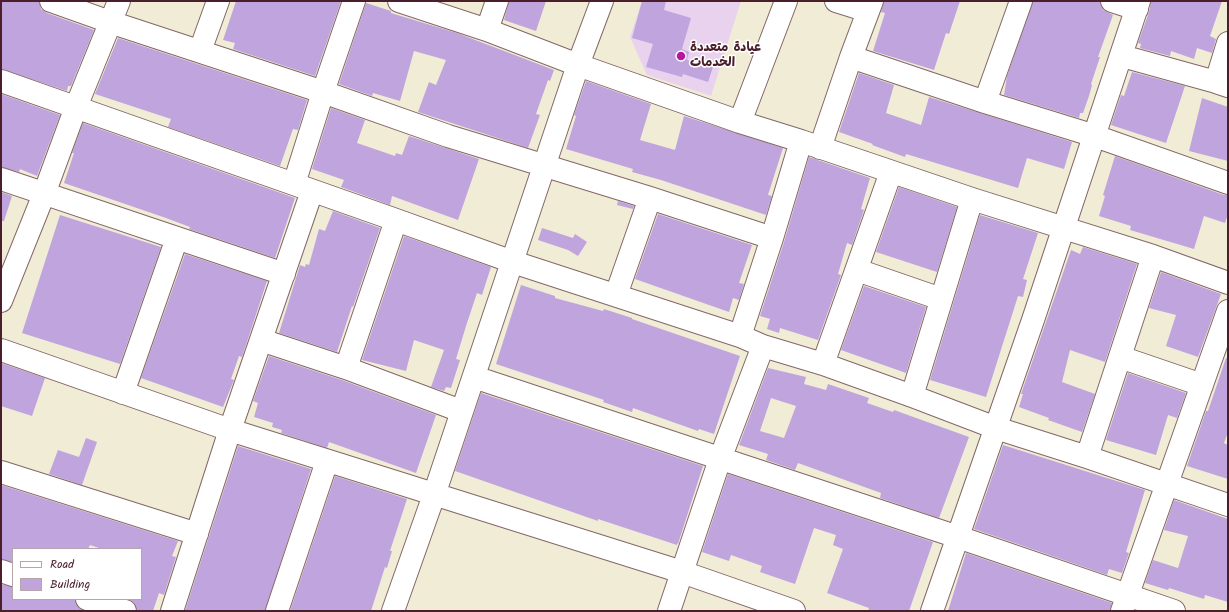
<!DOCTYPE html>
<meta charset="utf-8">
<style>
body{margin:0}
#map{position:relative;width:1229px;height:612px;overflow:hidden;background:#f1ecd6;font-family:Kalam,sans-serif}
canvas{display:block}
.frame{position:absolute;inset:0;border:2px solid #4a1f2b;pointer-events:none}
.legend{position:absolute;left:12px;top:548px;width:130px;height:52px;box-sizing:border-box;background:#fff;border:1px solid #b7a5aa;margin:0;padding:5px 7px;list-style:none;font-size:12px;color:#4a1f2b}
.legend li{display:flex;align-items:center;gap:8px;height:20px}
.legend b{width:20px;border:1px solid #b7a5aa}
</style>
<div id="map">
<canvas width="1229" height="612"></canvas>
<div class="frame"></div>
<ul class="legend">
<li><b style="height:5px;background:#fff"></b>Road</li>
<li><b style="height:11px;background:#c0a4de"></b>Building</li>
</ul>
</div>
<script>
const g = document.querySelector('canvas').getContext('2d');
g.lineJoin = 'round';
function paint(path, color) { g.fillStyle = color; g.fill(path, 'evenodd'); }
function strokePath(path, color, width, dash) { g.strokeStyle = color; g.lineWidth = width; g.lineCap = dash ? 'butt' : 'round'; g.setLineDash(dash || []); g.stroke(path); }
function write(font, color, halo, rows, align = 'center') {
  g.font = font + ' Kalam,"Playpen Sans Arabic",sans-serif'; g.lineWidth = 3; g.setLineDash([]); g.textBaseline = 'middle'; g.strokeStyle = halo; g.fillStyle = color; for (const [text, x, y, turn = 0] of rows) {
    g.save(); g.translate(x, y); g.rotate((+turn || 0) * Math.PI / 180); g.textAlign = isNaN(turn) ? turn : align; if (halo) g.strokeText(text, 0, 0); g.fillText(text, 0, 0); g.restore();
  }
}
const built = new Path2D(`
 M 642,1 L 650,4 L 651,1 L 741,1 L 711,96 L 647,75 L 630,37 Z`);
const building = new Path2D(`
 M 1,1 L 35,1 L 39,2 L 41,9 L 47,13 L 94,30 L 71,86 L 68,86 L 67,91 L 1,69 Z
 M 236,1 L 341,1 L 315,76 L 233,49 L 235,43 L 223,40 Z
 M 509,1 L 546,1 L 536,31 L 504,20 Z
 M 642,1 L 666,1 L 664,10 L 691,18 L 682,49 L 689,52 L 687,60 L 713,67 L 708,82 L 683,74 L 682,77 L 646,67 L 653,44 L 632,38 Z
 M 884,1 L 960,1 L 949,34 L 946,33 L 934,70 L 873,51 L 885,13 L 881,12 Z
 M 1033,1 L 1100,1 L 1103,10 L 1113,15 L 1098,57 L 1100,57 L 1091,84 L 1092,85 L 1089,96 L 1083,113 L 1080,113 L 1079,118 L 1004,95 L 1007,76 Z
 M 1151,1 L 1222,1 L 1210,36 L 1216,39 L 1212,53 L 1197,48 L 1194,59 L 1171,51 L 1170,56 L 1140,48 L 1141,44 L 1138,43 L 1149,12 Z
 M 366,3 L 391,11 L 391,13 L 457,33 L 554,70 L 550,81 L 548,80 L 536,114 L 540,115 L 528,148 L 418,112 L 429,82 L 436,85 L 446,60 L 414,51 L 400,101 L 373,93 L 372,96 L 339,84 Z
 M 118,38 L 307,100 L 298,130 L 293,129 L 280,166 L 168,127 L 171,119 L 95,94 Z
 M 1132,72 L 1185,86 L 1166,143 L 1111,125 L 1121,95 L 1124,96 Z
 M 859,73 L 894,85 L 886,113 L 921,125 L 929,97 L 1072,142 L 1064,169 L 1027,158 L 1018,188 L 906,154 L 905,157 L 872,145 L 873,144 L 839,132 Z
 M 586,81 L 651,104 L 640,140 L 675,150 L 684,116 L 783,148 L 768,195 L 772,196 L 766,215 L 661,180 L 632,172 L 633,169 L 566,149 L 576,116 L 574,115 Z
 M 1,94 L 60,115 L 37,176 L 20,169 L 19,172 L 1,167 Z
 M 1202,98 L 1228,107 L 1228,161 L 1189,151 Z
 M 331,108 L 365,120 L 357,143 L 395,156 L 396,153 L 402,155 L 409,136 L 479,159 L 458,220 L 392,196 L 390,205 L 341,187 L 344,180 L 312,169 Z
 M 83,123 L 295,198 L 275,258 L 189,229 L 190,227 L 166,218 L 64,183 L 74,153 L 72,153 Z
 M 1115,156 L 1224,195 L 1228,195 L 1228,214 L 1225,223 L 1204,216 L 1194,249 L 1130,230 L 1131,226 L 1099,216 L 1105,196 L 1103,195 Z
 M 809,157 L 870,178 L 861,209 L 864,210 L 852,245 L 847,243 L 838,274 L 841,275 L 818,340 L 780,328 L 779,333 L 767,329 L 770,319 L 760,316 L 784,242 Z
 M 899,187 L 957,207 L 937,272 L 876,252 Z
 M 1,192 L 12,196 L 4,221 L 1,221 Z
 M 618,201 L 634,206 L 633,209 L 617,205 Z
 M 333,211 L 380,228 L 353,307 L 352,306 L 337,352 L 279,333 L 300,265 L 305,267 L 306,264 L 309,265 L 319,229 L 325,231 Z
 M 658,214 L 752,245 L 739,283 L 744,284 L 739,300 L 733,298 L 729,312 L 635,279 Z
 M 60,215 L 161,247 L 120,364 L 22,333 Z
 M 980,215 L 1038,233 L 1023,279 L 1027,280 L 1023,297 L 1018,296 L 986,397 L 930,380 Z
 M 542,228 L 573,238 L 575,234 L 587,242 L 578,256 L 568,250 L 538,240 Z
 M 404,236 L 491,267 L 482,295 L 477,293 L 466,326 L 456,359 L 460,360 L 451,388 L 446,387 L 444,391 L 431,387 L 444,350 L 414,340 L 406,371 L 362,360 Z
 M 1083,247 L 1137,264 L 1105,362 L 1070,350 L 1062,382 L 1095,394 L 1082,432 L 1048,420 L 1049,418 L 1019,407 L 1023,394 L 1021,394 L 1071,250 L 1080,254 Z
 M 185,254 L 267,281 L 242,357 L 239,356 L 231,379 L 234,380 L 223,407 L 141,378 Z
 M 1161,272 L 1221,294 L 1198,357 L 1166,346 L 1176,315 L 1149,308 Z
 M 521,285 L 555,296 L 555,298 L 603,311 L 604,309 L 632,318 L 632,319 L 740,356 L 714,434 L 699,429 L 698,431 L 633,408 L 632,412 L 603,402 L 604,400 L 496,364 Z
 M 864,286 L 926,307 L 906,373 L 841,350 Z
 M 269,356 L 342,380 L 436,415 L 416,473 L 329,442 L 327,448 L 281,433 L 282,430 L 272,427 L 273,423 L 254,417 L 258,403 L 253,401 Z
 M 1226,358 L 1228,358 L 1228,432 L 1224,443 L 1228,445 L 1228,479 L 1187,466 L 1206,411 L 1208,411 Z
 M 1,363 L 45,378 L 32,416 L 1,406 Z
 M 768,368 L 806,377 L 804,384 L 826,390 L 828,384 L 869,398 L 867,403 L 893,412 L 894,410 L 969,437 L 939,518 L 880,498 L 881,493 L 798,463 L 795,470 L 766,460 L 768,454 L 739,445 ZM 771,398 L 796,406 L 784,438 L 760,431 Z
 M 1128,373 L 1186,393 L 1177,418 L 1168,415 L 1156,455 L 1106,440 Z
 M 481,393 L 703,466 L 678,544 L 677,543 L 677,545 L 598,519 L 598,521 L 455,471 Z
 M 86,438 L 97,442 L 82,485 L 49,474 L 58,450 L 79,457 Z
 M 1003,445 L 1145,490 L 1126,552 L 1129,553 L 1122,573 L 1109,569 L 1107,575 L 974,529 Z
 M 238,446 L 311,469 L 265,611 L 185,611 Z
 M 728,474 L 933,542 L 909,611 L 868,611 L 869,608 L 827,593 L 843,549 L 833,545 L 836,535 L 814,528 L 795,584 L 760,572 L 762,566 L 731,555 L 729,561 L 702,552 Z
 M 335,476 L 407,499 L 390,551 L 392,551 L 387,568 L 385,567 L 371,611 L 290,611 Z
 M 1,485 L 178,541 L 172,556 L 176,557 L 164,595 L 159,593 L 153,611 L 137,611 L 134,603 L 129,599 L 141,599 L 141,549 L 102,549 L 90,545 L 88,549 L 13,549 L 13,562 L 1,559 Z
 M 1174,500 L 1228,519 L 1228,602 L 1205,595 L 1204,599 L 1169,588 L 1168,590 L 1145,583 L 1153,560 L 1178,568 L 1188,536 L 1164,530 Z
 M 966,553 L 1112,603 L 1110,611 L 948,611 Z
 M 1,584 L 13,587 L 13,599 L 75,599 L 78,607 L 83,611 L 1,611 Z`);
const minor = new Path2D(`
 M 51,1 L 110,22 L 323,92 L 448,136 L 650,198 L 772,238
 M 399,1 L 487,30 L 578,65 L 740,122 L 801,141 L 972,199 L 1153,256 L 1228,283
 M 836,1 L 868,11
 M 1112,1 L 1137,9
 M 487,30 L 497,1
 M 1228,43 L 1216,82 L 1228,86
 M 200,51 L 218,1
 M 1122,56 L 1216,82
 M 851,57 L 985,102 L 1095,136 L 1228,183
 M 1,81 L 396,220 L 513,262 L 740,336 L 763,346 L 823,364 L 912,396 L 996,428 L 1087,457 L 1228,505
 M 985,102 L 1021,1
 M 740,122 L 786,1
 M 820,148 L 851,57 L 872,1
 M 1,179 L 284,274
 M 294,184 L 323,92 L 354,1
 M 857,270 L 941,299
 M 616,295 L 650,198
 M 1,301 L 44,194 L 76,107 L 119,1
 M 740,336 L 772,238 L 801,141
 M 261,340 L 346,368 L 461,411
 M 1,350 L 230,430 L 682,572 L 794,611
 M 1120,357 L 1202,385
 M 823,364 L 891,172
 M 346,368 L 396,220
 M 474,377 L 958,537 L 1174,611
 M 123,393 L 177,238
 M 912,396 L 972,199
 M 1087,457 L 1153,256
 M 1,472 L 197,534
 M 1,571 L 13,575
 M 87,599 L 125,611
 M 172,611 L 230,430 L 312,191
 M 277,611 L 327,461
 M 393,611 L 434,495 L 578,65 L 602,1
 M 669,611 L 720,459 L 763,346
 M 932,611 L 1033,320 L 1139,1
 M 1122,611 L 1228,311`);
const markers = [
 [681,56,5,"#b5179e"]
];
const poiNames = [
 ["عيادة متعددة",690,49],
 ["الخدمات",690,64]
];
paint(built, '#e9d2ed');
paint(building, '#c0a4de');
strokePath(minor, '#846767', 24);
strokePath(minor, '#fff', 22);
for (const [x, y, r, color] of markers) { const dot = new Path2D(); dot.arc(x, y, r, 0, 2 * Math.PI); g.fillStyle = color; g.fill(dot); strokePath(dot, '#fff', 1.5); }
write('bold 13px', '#4a1f2b', '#fff', poiNames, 'left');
</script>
